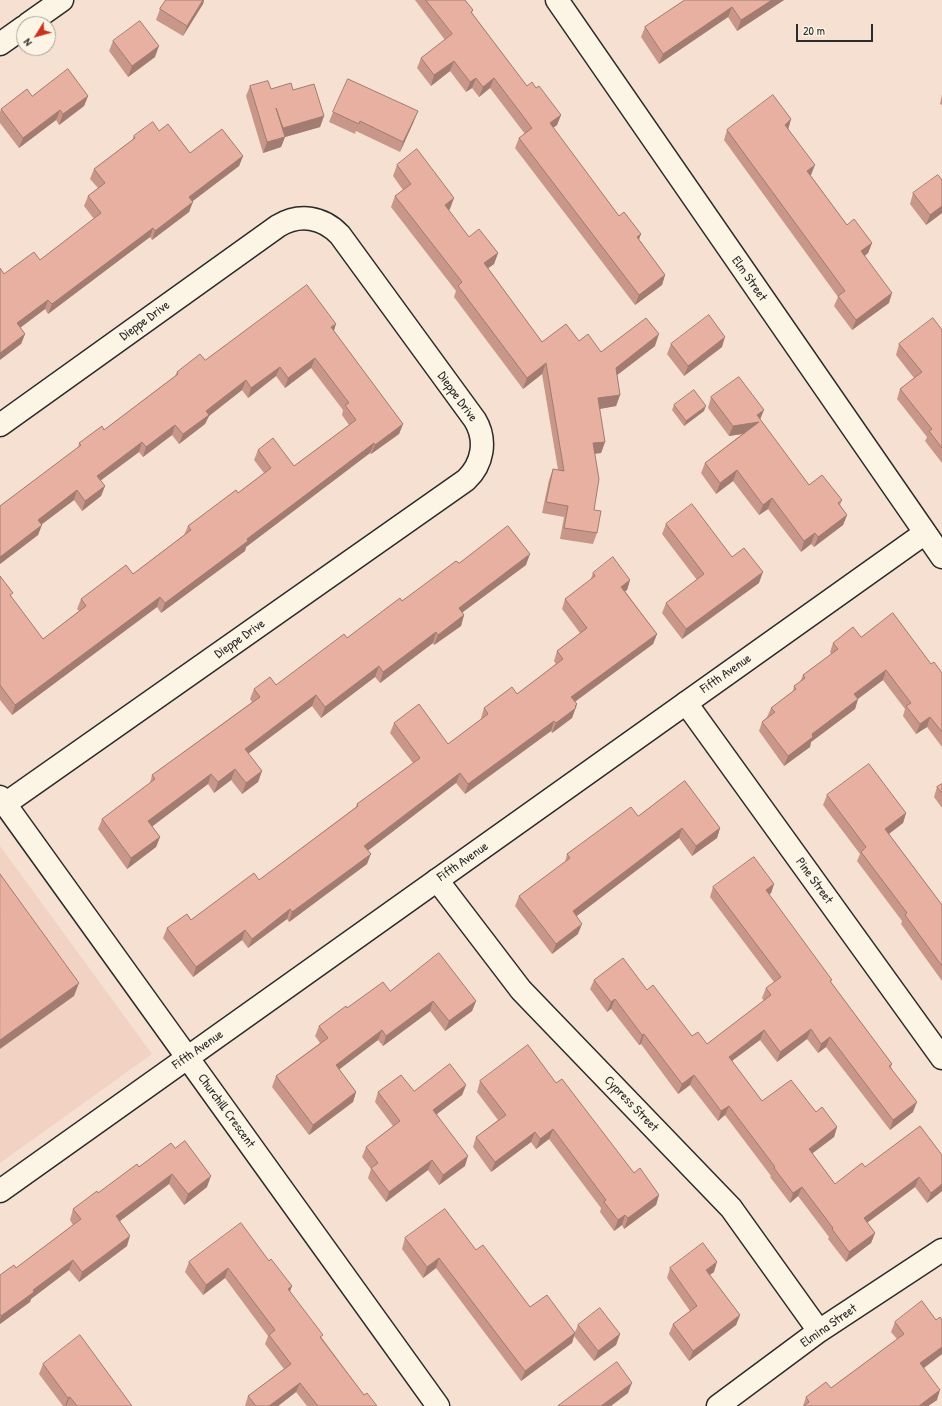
<!DOCTYPE html>
<style>
body{margin:0}
#map{position:relative;width:942px;height:1406px;overflow:hidden;background:#f6e0d1;font-family:"Patrick Hand",sans-serif}
canvas{display:block}
.north{position:absolute;left:16px;top:16px;width:40px;height:40px;box-sizing:border-box;background:#fcf5e5;border:1px solid #a8a49b;border-radius:50%;rotate:233deg;font-size:11px;font-weight:700;line-height:16px;text-align:center;color:#2b2b2b}
.north::after{content:'';display:block;margin:auto;width:14px;height:18px;background:#c8321e;clip-path:polygon(50% 0,100% 100%,50% 72%,0 100%)}
.scale{position:absolute;left:796px;top:24px;width:77px;height:18px;box-sizing:border-box;border:2px solid #2b2b2b;border-top:0;padding-left:5px;font-size:12px;line-height:14px;white-space:nowrap;color:#2b2b2b;-webkit-text-stroke:3px #fcf5e5;paint-order:stroke}
</style>
<div id="map">
<canvas width="942" height="1406"></canvas>
<div class="north">N</div>
<div class="scale">20 m</div>
</div>
<script>
const g = document.querySelector('canvas').getContext('2d');
g.lineJoin = 'round';
function paint(path, color) { g.fillStyle = color; g.fill(path, 'evenodd'); }
function strokePath(path, color, width, dash) { g.strokeStyle = color; g.lineWidth = width; g.lineCap = dash ? 'butt' : 'round'; g.setLineDash(dash || []); g.stroke(path); }
function write(font, color, halo, rows, align = 'center') {
  g.font = font + ' "Patrick Hand",sans-serif'; g.lineWidth = 3; g.setLineDash([]); g.textBaseline = 'middle'; g.strokeStyle = halo; g.fillStyle = color; for (const [text, x, y, turn = 0] of rows) {
    g.save(); g.translate(x, y); g.rotate((+turn || 0) * Math.PI / 180); g.textAlign = isNaN(turn) ? turn : align; if (halo) g.strokeText(text, 0, 0); g.fillText(text, 0, 0); g.restore();
  }
}
const built = new Path2D(`
 M 0,846 L 152,1054 L 0,1163 Z`);
const street = new Path2D(`
 M 28,24 L 62,0
 M 0,44 L 24,27
 M 0,425 L 278,226 C 300,213 323,217 340,235 L 475,420 C 487,440 483,464 466,480 L 5,804
 M 686,703 L 942,1058
 M 0,797 L 438,1406
 M 437,880 L 521,990 L 731,1208 L 819,1331
 M 718,1406 L 819,1331 L 942,1250`);
const secondary = new Path2D(`
 M 557,0 L 942,557
 M 0,1191 L 925,533`);
const wall = new Path2D(`
 M 166,0 L 204,0 L 203,4 L 183,36 L 156,20 L 160,9 Z
 M 415,0 L 465,0 L 473,10 L 472,13 L 527,86 L 536,88 L 561,115 L 557,125 L 553,128 L 619,216 L 641,234 L 639,239 L 665,275 L 662,285 L 635,305 L 515,148 L 519,138 L 525,134 L 490,88 L 479,97 L 472,88 L 466,92 L 450,71 L 431,86 L 417,68 L 421,58 L 445,40 Z
 M 685,0 L 784,0 L 737,31 L 728,17 L 659,64 L 641,37 L 645,27 Z
 M 113,41 L 155,57 L 128,77 L 109,51 Z
 M 250,86 L 271,89 L 293,90 L 324,116 L 320,127 L 285,137 L 281,147 L 263,153 L 246,96 Z
 M 942,94 L 942,105 L 940,104 Z
 M 32,96 L 88,96 L 84,106 L 59,125 L 56,120 L 19,148 L 0,123 L 0,112 L 1,109 Z
 M 333,112 L 414,121 L 400,152 L 356,131 L 355,134 L 329,122 Z
 M 791,119 L 788,129 L 811,176 L 847,225 L 872,243 L 868,253 L 865,256 L 889,303 L 852,330 L 834,306 L 838,297 L 724,140 L 727,130 Z
 M 159,131 L 190,153 L 243,156 L 239,166 L 192,201 L 189,212 L 152,240 L 150,237 L 48,314 L 45,309 L 20,328 L 25,334 L 21,344 L 4,274 L 40,260 L 94,219 L 84,206 L 88,196 L 98,188 L 90,179 L 94,169 L 132,140 L 134,136 Z
 M 397,165 L 450,209 L 448,210 L 469,237 L 498,253 L 494,264 L 488,268 L 542,342 L 579,341 L 601,352 L 655,346 L 617,375 L 620,395 L 616,406 L 599,409 L 605,442 L 601,453 L 595,454 L 594,510 L 597,533 L 593,544 L 560,539 L 564,517 L 542,513 L 549,480 L 553,469 L 558,470 L 542,374 L 523,389 L 454,297 L 456,291 L 391,207 L 395,196 L 403,190 L 393,176 Z
 M 913,193 L 942,213 L 926,225 L 910,204 Z
 M 942,330 L 942,463 L 925,441 L 927,437 L 897,399 L 900,389 L 914,378 L 896,355 L 899,344 Z
 M 334,331 L 403,424 L 399,434 L 371,454 L 370,453 L 291,513 L 246,547 L 245,551 L 161,613 L 157,607 L 12,715 L 0,700 L 0,576 L 11,597 L 43,639 L 79,611 L 77,609 L 81,599 L 133,574 L 184,535 L 188,526 L 238,493 L 264,473 L 254,460 L 258,450 L 294,466 L 349,425 L 342,415 L 343,410 L 311,368 L 285,388 L 276,376 L 248,398 L 242,390 L 209,416 L 205,424 L 179,444 L 172,435 L 143,457 L 139,452 L 100,481 L 105,486 L 101,496 L 82,511 L 74,500 L 41,525 L 38,535 L 0,564 L 0,506 L 78,448 L 79,443 L 104,430 L 175,376 L 177,372 L 205,360 Z
 M 671,344 L 722,347 L 684,376 L 667,354 Z
 M 711,397 L 760,420 L 809,485 L 842,500 L 840,505 L 847,515 L 843,525 L 814,547 L 811,544 L 801,552 L 768,509 L 759,515 L 733,481 L 716,494 L 701,473 L 705,463 L 742,434 L 729,436 L 708,408 Z
 M 674,405 L 704,411 L 684,426 L 672,410 Z
 M 666,524 L 732,557 L 759,583 L 682,639 L 662,613 L 666,603 L 697,580 L 662,534 Z
 M 459,563 L 526,565 L 462,612 L 464,615 L 461,626 L 434,645 L 433,643 L 380,683 L 375,677 L 321,718 L 312,706 L 248,754 L 262,771 L 258,782 L 242,794 L 231,780 L 214,793 L 208,784 L 152,826 L 160,837 L 156,847 L 127,869 L 98,829 L 102,819 L 150,783 L 152,775 L 252,702 L 250,699 L 254,689 L 276,685 L 347,638 Z
 M 593,573 L 630,580 L 627,590 L 625,591 L 657,634 L 653,644 L 575,701 L 577,704 L 572,718 L 552,733 L 551,731 L 465,794 L 456,783 L 368,850 L 367,864 L 289,922 L 287,919 L 248,948 L 242,940 L 193,977 L 163,938 L 167,928 L 191,920 L 259,880 L 356,807 L 357,804 L 413,763 L 390,733 L 394,723 L 448,744 L 481,719 L 481,718 L 484,708 L 517,694 L 556,664 L 554,661 L 557,651 L 580,633 L 562,609 L 565,599 L 590,581 Z
 M 861,637 L 931,664 L 942,673 L 942,747 L 927,727 L 916,734 L 903,716 L 905,709 L 883,680 L 858,699 L 855,709 L 811,742 L 810,747 L 784,766 L 759,731 L 762,722 L 767,717 L 771,708 L 793,691 L 794,686 L 800,682 L 803,675 L 831,654 L 830,652 L 833,643 Z
 M 942,784 L 942,808 L 934,797 L 937,787 Z
 M 827,795 L 906,813 L 903,823 L 889,834 L 942,905 L 942,981 L 901,924 L 902,921 L 857,861 L 860,854 L 823,805 Z
 M 638,816 L 720,828 L 717,838 L 692,856 L 679,838 L 576,916 L 578,934 L 552,954 L 515,906 L 519,896 L 565,862 L 567,854 Z
 M 774,884 L 771,893 L 769,895 L 831,982 L 892,1064 L 891,1067 L 913,1112 L 890,1130 L 826,1047 L 818,1053 L 807,1039 L 777,1062 L 760,1040 L 732,1061 L 762,1101 L 816,1112 L 837,1127 L 834,1137 L 812,1153 L 835,1184 L 865,1167 L 942,1155 L 942,1191 L 927,1203 L 915,1187 L 867,1223 L 875,1233 L 871,1243 L 846,1262 L 828,1239 L 829,1237 L 798,1196 L 790,1203 L 770,1177 L 771,1176 L 725,1115 L 718,1121 L 690,1085 L 678,1094 L 641,1044 L 639,1045 L 611,1009 L 607,1012 L 590,989 L 594,980 L 647,990 L 692,1036 L 707,1044 L 764,1001 L 762,998 L 766,988 L 774,982 L 710,897 L 713,887 Z
 M 390,991 L 476,1001 L 472,1011 L 445,1031 L 430,1011 L 383,1046 L 378,1040 L 339,1069 L 356,1092 L 353,1102 L 309,1135 L 272,1087 L 276,1076 L 320,1043 L 315,1036 L 319,1026 L 347,1008 Z
 M 480,1081 L 556,1083 L 634,1173 L 659,1195 L 656,1205 L 624,1229 L 622,1225 L 614,1231 L 600,1212 L 601,1208 L 549,1139 L 536,1149 L 531,1142 L 491,1172 L 473,1147 L 476,1137 L 498,1120 L 477,1092 Z
 M 466,1085 L 462,1095 L 437,1114 L 465,1166 L 439,1185 L 428,1170 L 386,1202 L 368,1178 L 371,1169 L 362,1157 L 366,1147 L 393,1126 L 375,1102 L 378,1092 L 414,1091 Z
 M 171,1143 L 207,1187 L 184,1205 L 169,1184 L 120,1221 L 127,1246 L 79,1282 L 69,1270 L 31,1299 L 30,1302 L 0,1324 L 0,1275 L 16,1268 L 73,1225 L 70,1220 L 73,1209 L 139,1167 Z
 M 405,1238 L 476,1250 L 530,1307 L 575,1332 L 578,1325 L 620,1334 L 616,1345 L 594,1361 L 574,1336 L 572,1343 L 521,1381 L 436,1268 L 423,1278 L 402,1249 Z
 M 269,1261 L 292,1286 L 290,1291 L 322,1338 L 364,1395 L 377,1406 L 307,1406 L 296,1392 L 278,1406 L 245,1406 L 248,1396 L 284,1369 L 265,1344 L 268,1336 L 225,1278 L 203,1295 L 185,1272 L 189,1262 Z
 M 670,1268 L 714,1272 L 710,1275 L 740,1315 L 736,1325 L 689,1361 L 669,1334 L 673,1324 L 690,1311 L 667,1278 Z
 M 942,1320 L 942,1354 L 924,1368 L 937,1400 L 928,1406 L 803,1406 L 806,1397 L 831,1388 L 897,1339 L 891,1332 L 895,1322 Z
 M 43,1364 L 132,1406 L 63,1406 L 39,1374 Z`);
const shadedWall = new Path2D(`
 M 203,0 L 204,0 L 203,4 L 183,36 L 187,26 Z
 M 772,0 L 784,0 L 737,31 L 741,20 Z
 M 732,7 L 728,17 L 659,64 L 663,54 Z
 M 159,46 L 155,57 L 128,77 L 132,66 Z
 M 454,61 L 450,71 L 431,86 L 434,75 Z
 M 476,78 L 472,88 L 466,92 L 470,82 Z
 M 494,78 L 490,88 L 479,97 L 483,87 Z
 M 88,96 L 84,106 L 59,125 L 63,114 Z
 M 60,110 L 56,120 L 19,148 L 23,138 Z
 M 418,111 L 414,121 L 400,152 L 403,142 Z
 M 561,115 L 557,125 L 546,133 L 550,123 Z
 M 324,116 L 320,127 L 285,137 L 281,147 L 263,153 L 267,142 L 280,139 L 283,128 Z
 M 791,119 L 788,130 L 785,125 Z
 M 243,156 L 239,166 L 185,207 L 189,197 Z
 M 815,165 L 811,175 L 804,181 L 807,171 Z
 M 454,198 L 450,209 L 441,216 L 445,205 Z
 M 193,202 L 189,212 L 152,240 L 155,231 Z
 M 942,206 L 942,213 L 926,225 L 930,215 Z
 M 153,228 L 150,237 L 48,314 L 52,304 Z
 M 641,234 L 637,244 L 637,237 Z
 M 872,243 L 868,253 L 857,261 L 861,251 Z
 M 498,253 L 494,264 L 480,274 L 484,263 Z
 M 665,275 L 662,285 L 635,305 L 639,295 Z
 M 892,293 L 889,303 L 852,330 L 856,320 Z
 M 48,300 L 45,309 L 13,333 L 17,323 Z
 M 336,324 L 333,334 L 331,327 Z
 M 25,334 L 21,344 L 0,360 L 0,353 Z
 M 659,334 L 655,346 L 612,379 L 616,368 Z
 M 725,337 L 722,347 L 684,376 L 688,366 Z
 M 315,358 L 311,368 L 285,388 L 288,378 Z
 M 546,363 L 542,374 L 523,389 L 527,378 Z
 M 280,367 L 276,376 L 248,398 L 251,388 Z
 M 246,380 L 242,390 L 209,416 L 205,424 L 179,444 L 183,434 L 206,411 Z
 M 620,395 L 616,406 L 594,410 L 598,398 Z
 M 706,406 L 704,411 L 684,426 L 686,421 Z
 M 764,410 L 755,432 L 729,436 L 733,426 L 757,415 Z
 M 403,424 L 399,434 L 371,454 L 375,445 Z
 M 175,425 L 172,435 L 143,457 L 146,447 Z
 M 142,442 L 139,452 L 93,486 L 97,476 Z
 M 605,442 L 601,453 L 589,454 L 593,443 Z
 M 374,443 L 370,453 L 246,547 L 245,551 L 161,613 L 165,603 L 247,539 Z
 M 737,470 L 733,481 L 716,494 L 720,483 Z
 M 105,486 L 101,496 L 82,511 L 85,501 Z
 M 77,490 L 74,500 L 34,530 L 38,520 Z
 M 772,498 L 768,509 L 759,515 L 763,505 Z
 M 847,515 L 843,525 L 814,547 L 818,537 Z
 M 42,525 L 38,535 L 0,564 L 0,557 Z
 M 815,533 L 811,544 L 801,552 L 804,541 Z
 M 530,554 L 526,565 L 455,618 L 459,608 Z
 M 763,572 L 759,583 L 682,639 L 686,629 Z
 M 630,580 L 627,590 L 618,597 L 621,587 Z
 M 160,597 L 157,607 L 12,715 L 15,705 Z
 M 464,615 L 461,626 L 434,645 L 438,635 Z
 M 436,632 L 433,643 L 380,683 L 383,672 Z
 M 657,634 L 653,644 L 568,707 L 571,697 Z
 M 379,666 L 375,677 L 321,718 L 325,707 Z
 M 886,670 L 883,680 L 851,704 L 854,694 Z
 M 316,695 L 312,706 L 241,759 L 245,749 Z
 M 858,699 L 855,709 L 811,742 L 810,747 L 784,766 L 788,756 L 812,734 Z
 M 577,704 L 572,718 L 552,733 L 556,723 Z
 M 930,717 L 927,727 L 916,734 L 920,724 Z
 M 554,721 L 551,731 L 465,794 L 468,784 Z
 M 235,769 L 231,780 L 214,793 L 218,782 Z
 M 262,771 L 258,782 L 242,794 L 246,783 Z
 M 460,773 L 456,783 L 361,856 L 364,846 Z
 M 211,774 L 208,784 L 145,832 L 148,821 Z
 M 906,813 L 903,823 L 882,839 L 885,829 Z
 M 682,828 L 679,838 L 569,922 L 573,911 Z
 M 720,828 L 717,838 L 692,856 L 696,846 Z
 M 160,837 L 156,847 L 127,869 L 131,858 Z
 M 371,854 L 367,864 L 289,922 L 292,912 Z
 M 774,884 L 771,893 L 762,900 L 766,890 Z
 M 290,909 L 287,919 L 248,948 L 252,939 Z
 M 582,924 L 578,934 L 552,954 L 556,944 Z
 M 245,930 L 242,940 L 193,977 L 196,967 Z
 M 79,983 L 74,996 L 0,1049 L 0,1040 Z
 M 615,999 L 611,1009 L 607,1012 L 611,1002 Z
 M 433,1001 L 430,1011 L 383,1046 L 386,1036 Z
 M 476,1001 L 472,1011 L 445,1031 L 449,1021 Z
 M 811,1029 L 807,1039 L 777,1062 L 780,1052 Z
 M 382,1030 L 378,1040 L 332,1075 L 336,1065 Z
 M 764,1030 L 760,1040 L 725,1066 L 729,1057 Z
 M 644,1034 L 641,1044 L 639,1045 L 642,1035 Z
 M 830,1037 L 826,1047 L 818,1053 L 821,1044 Z
 M 694,1075 L 690,1085 L 678,1094 L 682,1084 Z
 M 466,1085 L 462,1095 L 429,1120 L 433,1110 Z
 M 356,1092 L 353,1102 L 309,1135 L 313,1125 Z
 M 917,1102 L 913,1112 L 890,1130 L 893,1120 Z
 M 729,1106 L 725,1115 L 718,1121 L 721,1111 Z
 M 837,1127 L 834,1137 L 805,1159 L 809,1149 Z
 M 553,1129 L 549,1139 L 536,1149 L 540,1139 Z
 M 535,1132 L 531,1142 L 491,1172 L 495,1162 Z
 M 468,1156 L 465,1166 L 439,1185 L 443,1175 Z
 M 432,1160 L 428,1170 L 386,1202 L 389,1192 Z
 M 172,1174 L 169,1184 L 112,1227 L 116,1216 Z
 M 211,1176 L 207,1187 L 184,1205 L 188,1194 Z
 M 919,1177 L 915,1187 L 860,1228 L 864,1218 Z
 M 942,1184 L 942,1191 L 927,1203 L 931,1193 Z
 M 802,1187 L 798,1196 L 790,1203 L 793,1193 Z
 M 659,1195 L 656,1205 L 624,1229 L 628,1218 Z
 M 625,1215 L 622,1225 L 614,1231 L 618,1220 Z
 M 875,1233 L 871,1243 L 846,1262 L 849,1252 Z
 M 130,1236 L 127,1246 L 79,1282 L 82,1272 Z
 M 439,1258 L 436,1268 L 423,1278 L 427,1267 Z
 M 73,1260 L 69,1270 L 31,1299 L 30,1302 L 0,1324 L 0,1319 L 1,1316 L 33,1290 Z
 M 717,1262 L 714,1272 L 702,1280 L 706,1270 Z
 M 228,1268 L 225,1278 L 203,1295 L 206,1285 Z
 M 292,1286 L 288,1296 L 288,1289 Z
 M 740,1315 L 736,1325 L 689,1361 L 693,1351 Z
 M 575,1333 L 572,1343 L 521,1381 L 525,1371 Z
 M 620,1334 L 616,1345 L 594,1361 L 598,1351 Z
 M 942,1347 L 942,1354 L 917,1373 L 920,1363 Z
 M 300,1383 L 296,1392 L 278,1406 L 269,1406 Z
 M 632,1383 L 628,1393 L 611,1406 L 601,1406 Z
 M 940,1390 L 937,1400 L 928,1406 L 919,1406 Z
 M 70,1397 L 66,1406 L 65,1406 L 68,1398 Z`);
const building = new Path2D(`
 M 166,0 L 203,0 L 187,26 L 160,9 Z
 M 426,0 L 465,0 L 473,10 L 471,12 L 527,86 L 532,82 L 536,88 L 539,86 L 561,115 L 550,123 L 619,216 L 624,212 L 641,234 L 637,237 L 665,275 L 639,295 L 519,138 L 532,128 L 494,78 L 483,87 L 476,78 L 470,82 L 454,61 L 434,75 L 421,58 L 452,34 Z
 M 685,0 L 772,0 L 741,20 L 732,7 L 663,54 L 645,27 Z
 M 140,21 L 159,46 L 132,66 L 113,41 Z
 M 68,69 L 88,96 L 63,114 L 60,110 L 23,138 L 1,109 L 27,89 L 32,96 Z
 M 348,79 L 418,111 L 403,142 L 360,121 L 359,124 L 333,112 Z
 M 268,81 L 271,89 L 291,83 L 293,90 L 314,84 L 324,116 L 283,128 L 276,108 L 285,137 L 267,142 L 250,86 Z
 M 773,95 L 791,119 L 785,125 L 815,165 L 807,171 L 847,225 L 854,219 L 872,243 L 861,251 L 892,293 L 856,320 L 838,296 L 845,291 L 727,130 Z
 M 153,122 L 159,131 L 168,124 L 190,153 L 222,129 L 243,156 L 189,197 L 193,202 L 155,231 L 153,228 L 52,304 L 48,300 L 17,323 L 25,334 L 0,353 L 0,268 L 4,274 L 34,252 L 40,260 L 101,213 L 88,196 L 105,183 L 94,169 L 135,138 L 134,136 Z
 M 417,149 L 454,198 L 445,205 L 469,237 L 479,229 L 498,253 L 484,263 L 542,342 L 566,324 L 579,341 L 588,334 L 601,352 L 646,318 L 659,334 L 616,368 L 620,395 L 598,398 L 605,442 L 593,443 L 599,479 L 594,510 L 601,511 L 597,533 L 564,528 L 568,506 L 546,502 L 553,469 L 564,471 L 546,363 L 527,378 L 458,286 L 462,282 L 395,196 L 411,184 L 397,165 Z
 M 938,175 L 942,180 L 942,206 L 930,215 L 913,193 Z
 M 307,285 L 336,324 L 331,327 L 403,424 L 375,445 L 374,443 L 295,503 L 247,539 L 248,541 L 165,603 L 160,597 L 15,705 L 0,685 L 0,576 L 13,593 L 10,595 L 43,639 L 86,606 L 81,599 L 126,565 L 133,574 L 191,530 L 188,526 L 236,490 L 238,493 L 271,468 L 258,450 L 273,438 L 294,466 L 356,420 L 345,405 L 349,403 L 315,358 L 288,378 L 280,367 L 251,388 L 246,380 L 206,411 L 209,415 L 183,434 L 175,425 L 146,447 L 142,442 L 97,476 L 105,486 L 85,501 L 77,490 L 38,520 L 42,525 L 0,557 L 0,506 L 81,445 L 79,443 L 102,426 L 104,430 L 178,374 L 177,372 L 200,354 L 205,360 Z
 M 709,315 L 725,337 L 688,366 L 671,344 Z
 M 933,318 L 942,330 L 942,448 L 929,431 L 932,429 L 900,389 L 922,372 L 899,344 Z
 M 739,377 L 764,410 L 757,415 L 809,485 L 822,475 L 842,500 L 838,503 L 847,515 L 818,537 L 815,533 L 804,541 L 772,498 L 763,505 L 737,470 L 720,483 L 705,463 L 759,422 L 733,426 L 711,397 Z
 M 694,390 L 706,406 L 686,421 L 674,405 Z
 M 692,504 L 732,557 L 744,548 L 763,572 L 686,629 L 666,603 L 704,574 L 666,524 Z
 M 508,526 L 530,554 L 459,608 L 464,615 L 438,635 L 436,632 L 383,672 L 379,666 L 325,707 L 316,695 L 245,749 L 262,771 L 246,783 L 235,769 L 218,782 L 211,774 L 148,821 L 160,837 L 131,858 L 102,819 L 155,779 L 152,775 L 260,697 L 254,689 L 270,677 L 276,685 L 344,634 L 347,638 L 400,598 L 402,601 L 456,561 L 459,563 Z
 M 613,557 L 630,580 L 621,587 L 657,634 L 571,697 L 577,704 L 575,706 L 576,708 L 556,723 L 554,721 L 468,784 L 460,773 L 364,846 L 371,854 L 292,912 L 290,909 L 252,939 L 245,930 L 196,967 L 167,928 L 187,914 L 191,920 L 254,873 L 259,880 L 358,806 L 357,804 L 420,758 L 394,723 L 419,704 L 448,744 L 488,714 L 484,708 L 512,687 L 517,694 L 563,659 L 557,651 L 587,628 L 565,599 L 595,576 L 593,573 Z
 M 893,613 L 931,664 L 934,662 L 942,673 L 942,732 L 930,717 L 920,724 L 906,706 L 911,703 L 886,670 L 854,694 L 858,699 L 812,734 L 813,737 L 788,756 L 762,722 L 775,712 L 771,708 L 796,689 L 794,686 L 805,678 L 803,675 L 838,649 L 833,643 L 853,627 L 861,637 Z
 M 869,764 L 906,813 L 885,829 L 942,905 L 942,966 L 905,915 L 907,913 L 861,852 L 866,847 L 827,795 Z
 M 685,781 L 720,828 L 696,846 L 682,828 L 573,911 L 582,924 L 556,944 L 519,896 L 570,858 L 567,854 L 631,807 L 638,816 Z
 M 942,784 L 942,793 L 937,787 Z
 M 754,857 L 774,884 L 766,890 L 832,980 L 830,981 L 892,1064 L 889,1066 L 917,1102 L 893,1120 L 830,1037 L 821,1044 L 811,1029 L 780,1052 L 764,1030 L 729,1057 L 762,1101 L 791,1080 L 816,1112 L 822,1107 L 837,1127 L 809,1149 L 835,1184 L 862,1163 L 865,1167 L 920,1126 L 942,1155 L 942,1184 L 931,1193 L 919,1177 L 864,1218 L 875,1233 L 849,1252 L 832,1229 L 833,1228 L 802,1187 L 793,1193 L 774,1168 L 775,1167 L 729,1106 L 721,1111 L 694,1075 L 682,1084 L 644,1034 L 642,1035 L 615,999 L 611,1002 L 594,980 L 623,958 L 647,990 L 653,985 L 692,1036 L 698,1032 L 707,1044 L 771,995 L 766,988 L 781,977 L 713,887 Z
 M 0,874 L 79,983 L 0,1040 Z
 M 439,953 L 476,1001 L 449,1021 L 433,1001 L 386,1036 L 382,1030 L 336,1065 L 356,1092 L 313,1125 L 276,1076 L 328,1038 L 319,1026 L 346,1006 L 347,1008 L 383,982 L 390,991 Z
 M 528,1045 L 556,1083 L 562,1079 L 634,1173 L 640,1168 L 659,1195 L 628,1218 L 625,1215 L 618,1220 L 604,1202 L 606,1200 L 553,1129 L 540,1139 L 535,1132 L 495,1162 L 476,1137 L 506,1115 L 480,1081 Z
 M 450,1064 L 466,1085 L 433,1110 L 468,1156 L 443,1175 L 432,1160 L 389,1192 L 371,1168 L 378,1163 L 366,1147 L 400,1121 L 378,1092 L 401,1075 L 414,1091 Z
 M 185,1141 L 211,1176 L 188,1194 L 172,1174 L 116,1216 L 130,1236 L 82,1272 L 73,1260 L 33,1290 L 34,1292 L 1,1316 L 0,1314 L 0,1275 L 14,1265 L 16,1268 L 81,1219 L 73,1209 L 97,1191 L 98,1193 L 137,1164 L 139,1167 L 171,1143 L 175,1148 Z
 M 445,1209 L 476,1250 L 483,1245 L 530,1307 L 547,1295 L 575,1333 L 525,1371 L 439,1258 L 427,1267 L 405,1238 Z
 M 241,1223 L 269,1261 L 271,1259 L 292,1286 L 288,1289 L 323,1335 L 320,1337 L 364,1395 L 367,1393 L 377,1406 L 318,1406 L 300,1383 L 269,1406 L 256,1406 L 248,1396 L 291,1364 L 269,1335 L 275,1330 L 228,1268 L 206,1285 L 189,1262 Z
 M 703,1243 L 717,1262 L 706,1270 L 740,1315 L 693,1351 L 673,1324 L 697,1306 L 670,1268 Z
 M 922,1301 L 936,1320 L 940,1317 L 942,1320 L 942,1347 L 920,1363 L 940,1390 L 919,1406 L 804,1406 L 809,1402 L 806,1397 L 826,1382 L 831,1388 L 904,1334 L 895,1322 Z
 M 600,1308 L 620,1334 L 598,1351 L 578,1325 Z
 M 80,1335 L 132,1406 L 77,1406 L 70,1397 L 68,1398 L 43,1364 Z
 M 617,1362 L 632,1383 L 601,1406 L 558,1406 Z`);
const streetNames = [
 ["Elm Street",749,279,55],
 ["Dieppe Drive",145,321,-36],
 ["Dieppe Drive",457,397,54],
 ["Dieppe Drive",240,639,-35],
 ["Fifth Avenue",726,674,-35],
 ["Fifth Avenue",463,862,-35],
 ["Pine Street",814,881,54],
 ["Fifth Avenue",198,1050,-35],
 ["Cypress Street",631,1104,46],
 ["Churchill Crescent",226,1111,54],
 ["Elmina Street",829,1326,-35]
];
paint(built, '#f2d2c3');
strokePath(street, '#2b2b2b', 25);
strokePath(secondary, '#2b2b2b', 25);
strokePath(street, '#fcf5e5', 22);
strokePath(secondary, '#fcf5e5', 22);
paint(wall, '#c8978a');
paint(shadedWall, '#a27b71');
paint(building, '#e8b0a1');
strokePath(building, '#a27b71', 1);
write('13px', '#2b2b2b', '#fcf5e5', streetNames);
</script>
